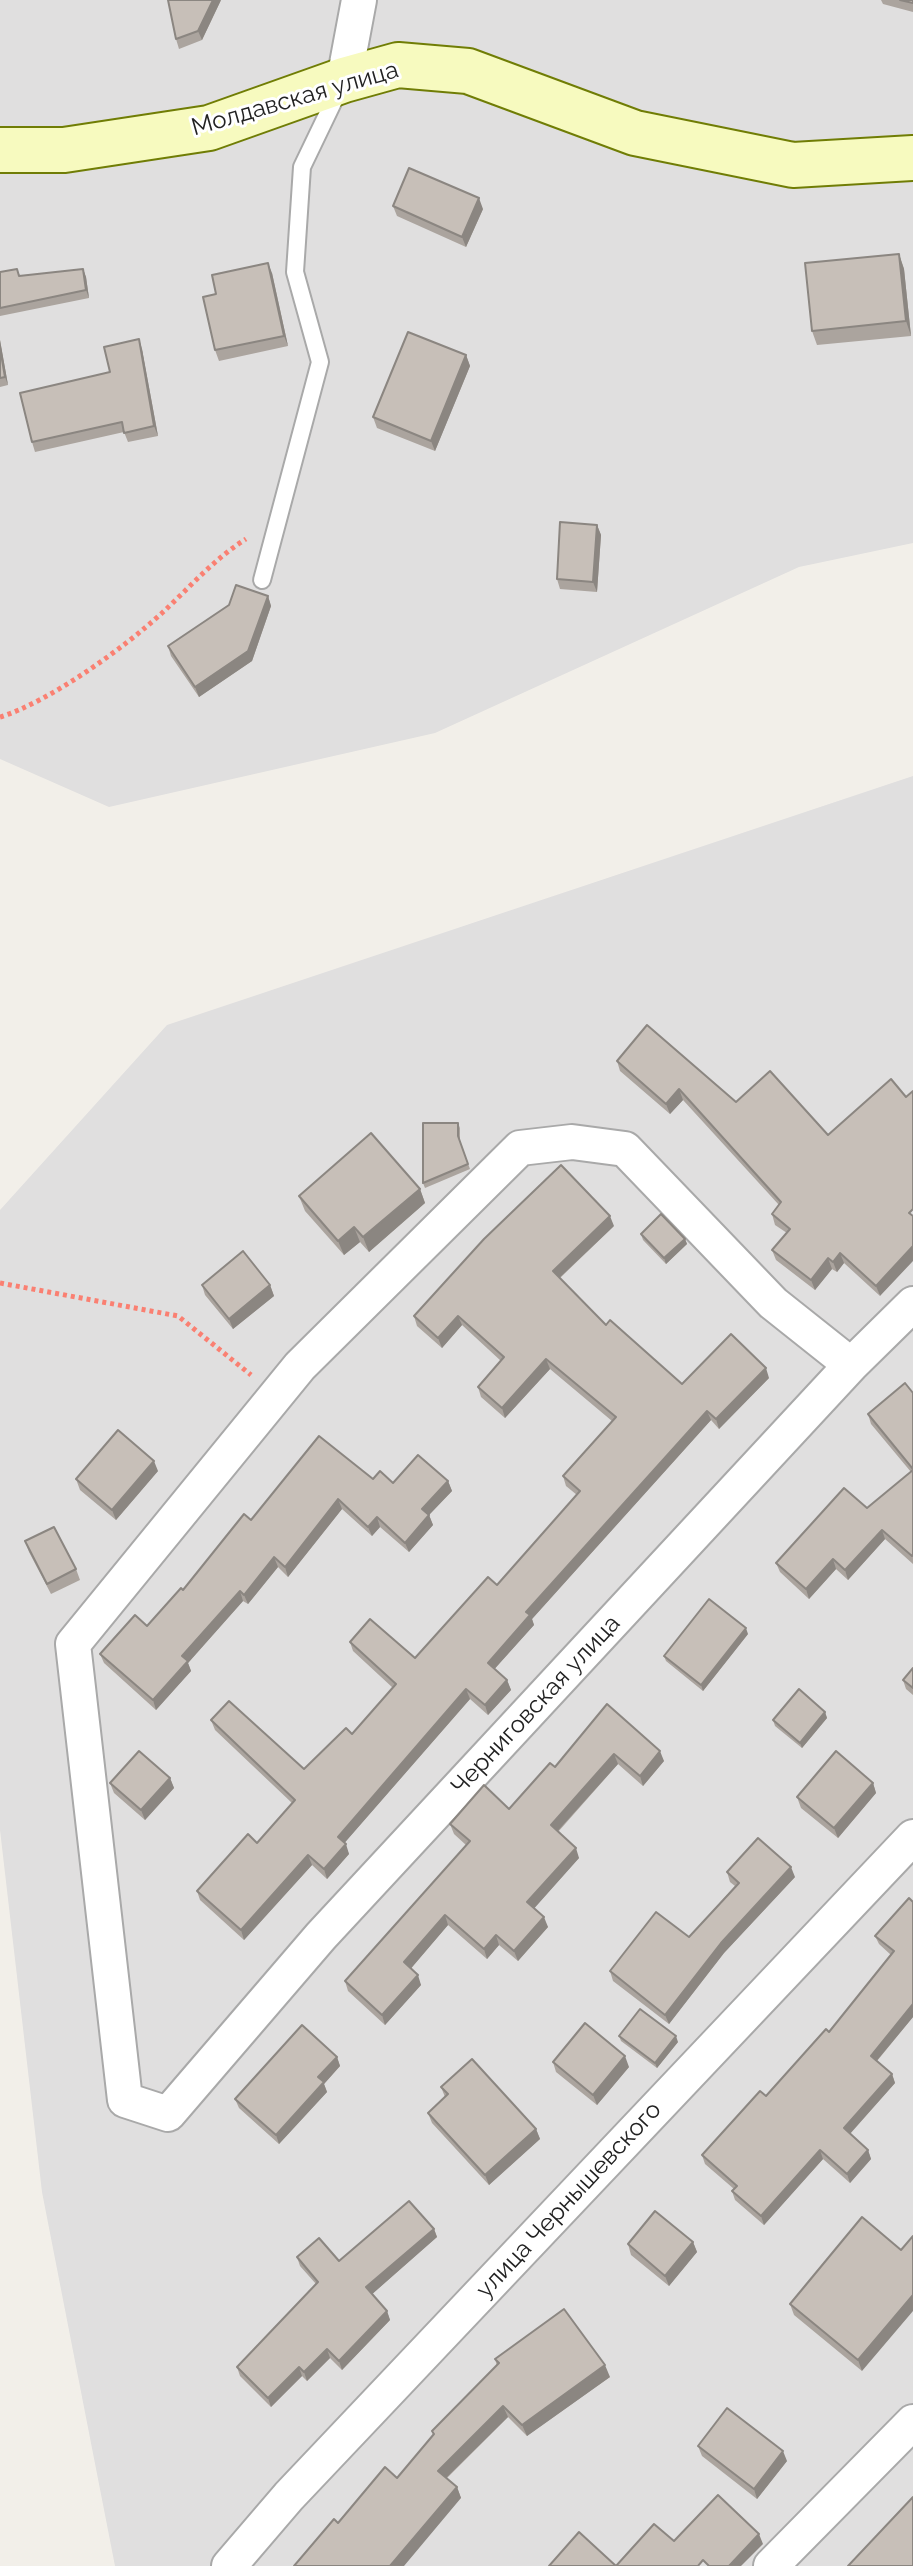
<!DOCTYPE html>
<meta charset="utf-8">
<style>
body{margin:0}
canvas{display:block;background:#f2efe9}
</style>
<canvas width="913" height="2566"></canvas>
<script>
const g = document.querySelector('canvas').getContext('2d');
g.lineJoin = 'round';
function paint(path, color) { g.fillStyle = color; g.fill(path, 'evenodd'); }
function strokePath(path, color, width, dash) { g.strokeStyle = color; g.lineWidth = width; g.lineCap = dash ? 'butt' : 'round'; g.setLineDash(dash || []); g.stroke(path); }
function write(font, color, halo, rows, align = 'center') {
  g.font = font + ' Raleway,sans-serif'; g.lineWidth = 6; g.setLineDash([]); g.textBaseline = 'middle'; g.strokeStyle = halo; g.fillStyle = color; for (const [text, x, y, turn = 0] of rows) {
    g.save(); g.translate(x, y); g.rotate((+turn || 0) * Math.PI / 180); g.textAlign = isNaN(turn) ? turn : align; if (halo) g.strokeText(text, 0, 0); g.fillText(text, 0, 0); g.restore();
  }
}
const residential = new Path2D(`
 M 0,0 L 913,0 L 913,543 L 799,567 L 435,733 L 109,807 L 0,759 Z
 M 913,776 L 913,2566 L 115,2566 L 42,2192 L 0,1830 L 0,1210 L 167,1025 Z`);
const path = new Path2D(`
 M 0,717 C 49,702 124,648 162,613 C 189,588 215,558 246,539
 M 0,1283 L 178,1316 L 251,1375`);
const lane = new Path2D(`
 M 262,580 L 320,362 L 295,272 L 302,167 L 339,90`);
const street = new Path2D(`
 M 344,80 L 359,0
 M 851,1365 L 773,1303 L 625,1149 L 572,1142 L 520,1148 L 300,1366 L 73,1644 L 125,2100 L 168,2114 L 321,1936 L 851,1365 L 913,1304
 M 229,2566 L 289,2496 L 913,1837
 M 771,2566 L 913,2422`);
const secondary = new Path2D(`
 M 0,150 L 64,150 L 209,128 L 344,80 L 398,65 L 468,71 L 635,133 L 793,165 L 913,158`);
const wall = new Path2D(`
 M 221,0 L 202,40 L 179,49 L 176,39 Z
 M 881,0 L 913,0 L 913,12 L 883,4 Z
 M 393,206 L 483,209 L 466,247 L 397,216 Z
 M 899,254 L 904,269 L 911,336 L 817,345 L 812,331 Z
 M 17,269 L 20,276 L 83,269 L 86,277 L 89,298 L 0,316 L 0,272 Z
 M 272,273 L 288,346 L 219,361 L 215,350 L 216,294 Z
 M 0,340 L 8,385 L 0,387 Z
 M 142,349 L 158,436 L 128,442 L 124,432 L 35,452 L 32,442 L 110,372 Z
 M 466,355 L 470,366 L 435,451 L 377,428 L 373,417 Z
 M 597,525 L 601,535 L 597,592 L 560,589 L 557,579 Z
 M 268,596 L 271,606 L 252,661 L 199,697 L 171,656 L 168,646 Z
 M 617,1061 L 828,1135 L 880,1296 L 844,1263 L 837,1272 L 832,1269 L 815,1290 L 776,1260 L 772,1250 L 787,1233 L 775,1225 L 772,1214 L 779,1205 L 683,1100 L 670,1114 L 620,1071 Z
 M 458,1123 L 460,1128 L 460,1141 L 470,1169 L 425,1188 L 423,1183 Z
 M 420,1189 L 425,1203 L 369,1252 L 360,1242 L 344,1255 L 305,1211 L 299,1196 Z
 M 614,1226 L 560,1278 L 606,1325 L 682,1384 L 769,1378 L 719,1429 L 711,1420 L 532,1619 L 534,1625 L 494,1669 L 507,1680 L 511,1690 L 488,1715 L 470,1699 L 344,1843 L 349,1854 L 327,1879 L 312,1865 L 244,1940 L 200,1900 L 197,1891 L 257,1843 L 292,1803 L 215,1730 L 211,1720 L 304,1769 L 352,1734 L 393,1688 L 353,1651 L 350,1642 L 415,1658 L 497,1585 L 577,1495 L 566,1486 L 563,1476 L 612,1421 L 550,1369 L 505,1418 L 481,1397 L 478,1387 L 501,1361 L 462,1325 L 442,1348 L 417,1326 L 414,1316 Z
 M 641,1234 L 685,1239 L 687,1244 L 666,1264 L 643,1240 Z
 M 202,1285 L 270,1285 L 274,1296 L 233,1329 L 205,1295 Z
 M 913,1393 L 913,1564 L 885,1539 L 848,1580 L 836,1569 L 809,1599 L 780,1572 L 776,1563 L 867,1508 L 911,1472 L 871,1424 L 868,1414 Z
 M 158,1471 L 116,1520 L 80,1490 L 76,1479 Z
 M 373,1479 L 393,1483 L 448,1481 L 452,1491 L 429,1515 L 433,1525 L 409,1552 L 380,1527 L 372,1536 L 342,1509 L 288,1577 L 278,1567 L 248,1604 L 243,1601 L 188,1663 L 191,1671 L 156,1710 L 104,1663 L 100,1654 L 147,1626 L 251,1520 Z
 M 25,1541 L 76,1569 L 80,1580 L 51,1594 L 29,1552 Z
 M 748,1634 L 703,1691 L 666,1661 L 664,1656 Z
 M 913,1668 L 913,1695 L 906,1689 L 903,1680 Z
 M 607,1704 L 664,1761 L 643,1786 L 618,1764 L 558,1832 L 579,1858 L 534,1908 L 548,1927 L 518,1961 L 499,1945 L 487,1959 L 448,1925 L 411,1968 L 421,1985 L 385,2025 L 348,1991 L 345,1981 L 466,1845 L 454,1834 L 450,1824 L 509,1809 L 555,1767 Z
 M 825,1712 L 827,1718 L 802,1748 L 775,1726 L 773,1720 Z
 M 170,1778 L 174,1788 L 145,1820 L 114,1793 L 110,1783 Z
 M 873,1783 L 876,1793 L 838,1838 L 801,1808 L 797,1797 Z
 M 727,1872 L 795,1877 L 724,1953 L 669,2024 L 613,1981 L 610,1971 L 689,1937 L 735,1886 L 730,1882 Z
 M 913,1902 L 913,2017 L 877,2061 L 892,2074 L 895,2083 L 850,2134 L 868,2150 L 871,2159 L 850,2183 L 823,2159 L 764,2225 L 735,2200 L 732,2191 L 734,2189 L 705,2164 L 702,2155 L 766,2096 L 829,2032 L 891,1955 L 879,1944 L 875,1936 Z
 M 619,2036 L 678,2042 L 657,2068 L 621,2041 Z
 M 337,2057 L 340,2066 L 324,2084 L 327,2092 L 279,2144 L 239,2108 L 235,2099 Z
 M 553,2062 L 629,2067 L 597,2105 L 556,2072 Z
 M 441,2087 L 536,2129 L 540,2139 L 489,2185 L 432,2123 L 428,2113 L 445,2097 Z
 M 862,2217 L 862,2371 L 794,2315 L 790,2304 Z
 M 434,2229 L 437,2237 L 372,2294 L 387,2311 L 390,2320 L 342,2370 L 330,2358 L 307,2381 L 302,2376 L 271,2407 L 240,2376 L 237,2367 L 316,2284 L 300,2266 L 297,2257 L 339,2261 Z
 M 693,2242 L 697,2252 L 669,2286 L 631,2255 L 628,2244 Z
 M 495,2359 L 610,2377 L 527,2436 L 508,2417 L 447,2478 L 457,2487 L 461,2498 L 338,2523 L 397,2478 L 433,2435 L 432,2431 L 497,2366 Z
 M 698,2446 L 787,2461 L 757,2499 L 702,2456 Z`);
const shadedWall = new Path2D(`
 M 213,0 L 221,0 L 202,40 L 198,31 Z
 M 479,198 L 483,209 L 466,247 L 462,237 Z
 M 899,254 L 904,269 L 911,336 L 906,321 Z
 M 268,263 L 272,273 L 288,346 L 284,336 Z
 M 83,269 L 86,277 L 89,298 L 86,290 Z
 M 139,339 L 142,349 L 158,436 L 154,426 Z
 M 0,340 L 8,385 L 5,377 L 0,348 Z
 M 466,355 L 470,366 L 435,451 L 431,441 Z
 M 597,525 L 601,535 L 597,592 L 593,582 Z
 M 268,596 L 271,606 L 252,661 L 199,697 L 195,687 Z
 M 679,1089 L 683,1100 L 670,1114 L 666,1104 Z
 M 420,1189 L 425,1203 L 369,1252 L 363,1237 Z
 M 610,1216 L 614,1226 L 556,1281 L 553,1271 Z
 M 354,1227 L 360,1242 L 344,1255 L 338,1241 Z
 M 685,1239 L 687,1244 L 666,1264 L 664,1258 Z
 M 913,1246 L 913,1261 L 880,1296 L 876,1286 Z
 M 840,1253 L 844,1263 L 837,1272 L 833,1262 Z
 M 828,1258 L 832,1269 L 815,1290 L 811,1280 Z
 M 270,1285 L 274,1296 L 233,1329 L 229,1319 Z
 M 458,1316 L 462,1325 L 442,1348 L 438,1338 Z
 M 546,1359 L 550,1369 L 505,1418 L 502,1408 Z
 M 766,1368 L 769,1378 L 719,1429 L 716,1419 Z
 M 707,1411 L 711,1420 L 532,1619 L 534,1625 L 491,1673 L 488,1663 L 526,1612 Z
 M 154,1461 L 158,1471 L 116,1520 L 112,1510 Z
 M 448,1481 L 452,1491 L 429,1515 L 433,1525 L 409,1552 L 405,1543 L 422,1509 Z
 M 338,1499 L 342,1509 L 288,1577 L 285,1567 Z
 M 377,1517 L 380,1527 L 372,1536 L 368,1527 Z
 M 882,1530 L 885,1539 L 848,1580 L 845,1570 Z
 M 274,1557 L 278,1567 L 248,1604 L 244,1595 Z
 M 833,1559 L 836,1569 L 809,1599 L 806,1589 Z
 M 240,1591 L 243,1601 L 188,1663 L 191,1671 L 156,1710 L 153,1700 L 182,1656 Z
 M 746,1628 L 748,1634 L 703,1691 L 701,1685 Z
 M 507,1680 L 511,1690 L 488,1715 L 485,1705 Z
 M 466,1689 L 470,1699 L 341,1847 L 338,1837 Z
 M 825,1712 L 827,1718 L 802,1748 L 800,1743 Z
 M 660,1751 L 664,1761 L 643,1786 L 640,1776 Z
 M 614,1754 L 618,1764 L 554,1835 L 551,1825 Z
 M 170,1778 L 174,1788 L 145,1820 L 141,1810 Z
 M 873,1783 L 876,1793 L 838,1838 L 834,1828 Z
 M 346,1844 L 349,1854 L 327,1879 L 324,1869 Z
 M 576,1848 L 579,1858 L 531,1912 L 527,1902 Z
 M 308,1855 L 312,1865 L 244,1940 L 241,1930 Z
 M 791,1867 L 795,1877 L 724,1953 L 669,2024 L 665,2015 L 721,1943 Z
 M 445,1915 L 448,1925 L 408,1972 L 404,1962 Z
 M 544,1917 L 548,1927 L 518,1961 L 514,1951 Z
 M 496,1935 L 499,1945 L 487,1959 L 484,1949 Z
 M 418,1975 L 421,1985 L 385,2025 L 382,2015 Z
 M 913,2004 L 913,2017 L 874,2064 L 871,2056 Z
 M 676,2036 L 678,2042 L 657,2068 L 655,2063 Z
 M 625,2056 L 629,2067 L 597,2105 L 593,2095 Z
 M 337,2057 L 340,2066 L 324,2084 L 327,2092 L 279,2144 L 276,2135 L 318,2077 Z
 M 892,2074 L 895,2083 L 847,2137 L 844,2128 Z
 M 536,2129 L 540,2139 L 489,2185 L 485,2175 Z
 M 820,2150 L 823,2159 L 764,2225 L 761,2216 Z
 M 868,2150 L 871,2159 L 850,2183 L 847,2174 Z
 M 434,2229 L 437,2237 L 370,2296 L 366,2287 Z
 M 693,2242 L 697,2252 L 669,2286 L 665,2276 Z
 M 913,2295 L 913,2311 L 862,2371 L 858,2360 Z
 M 387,2311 L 390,2320 L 342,2370 L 339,2361 Z
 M 327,2349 L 330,2358 L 307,2381 L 304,2372 Z
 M 605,2365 L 610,2377 L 527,2436 L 522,2425 Z
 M 299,2367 L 302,2376 L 271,2407 L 268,2398 Z
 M 503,2406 L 508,2417 L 442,2482 L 438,2471 Z
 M 783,2451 L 787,2461 L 757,2499 L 754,2489 Z
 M 457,2487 L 461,2498 L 404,2566 L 390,2566 Z
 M 759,2534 L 763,2544 L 741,2566 L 729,2566 Z`);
const building = new Path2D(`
 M 168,0 L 213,0 L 198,31 L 176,39 Z
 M 900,0 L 913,0 L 913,3 Z
 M 409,168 L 479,198 L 462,237 L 393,206 Z
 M 899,254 L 906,321 L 812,331 L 805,263 Z
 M 268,263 L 284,336 L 215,350 L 203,297 L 216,294 L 212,275 Z
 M 17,269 L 19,276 L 83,269 L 86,290 L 0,308 L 0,272 Z
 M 408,332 L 466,355 L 431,441 L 373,417 Z
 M 139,339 L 154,426 L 124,433 L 122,422 L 32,442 L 20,393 L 110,372 L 104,347 Z
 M 0,348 L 5,377 L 0,378 Z
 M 560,522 L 597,525 L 593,582 L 557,579 Z
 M 236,585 L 268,596 L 248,651 L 195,687 L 168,646 L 229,605 Z
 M 647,1025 L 736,1102 L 770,1071 L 828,1135 L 891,1079 L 906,1097 L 913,1091 L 913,1209 L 909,1213 L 913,1216 L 913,1246 L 876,1286 L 840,1253 L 833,1262 L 828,1258 L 811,1280 L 772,1250 L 790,1229 L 772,1214 L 781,1202 L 679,1089 L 666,1104 L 617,1061 Z
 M 423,1123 L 458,1123 L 458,1136 L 468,1164 L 423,1183 Z
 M 371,1133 L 420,1189 L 363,1237 L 354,1227 L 338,1241 L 299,1196 Z
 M 561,1165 L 610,1216 L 553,1271 L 606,1325 L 610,1320 L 682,1384 L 731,1334 L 766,1368 L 716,1419 L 707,1411 L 526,1612 L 530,1615 L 488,1663 L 507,1680 L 485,1705 L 466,1689 L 338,1837 L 346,1844 L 324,1869 L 308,1855 L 241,1930 L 197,1891 L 248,1834 L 257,1843 L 295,1800 L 211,1720 L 229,1701 L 304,1769 L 346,1728 L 352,1734 L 396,1684 L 350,1642 L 370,1619 L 415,1658 L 488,1577 L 497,1585 L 580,1491 L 563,1476 L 616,1417 L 546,1359 L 502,1408 L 478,1387 L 504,1357 L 458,1316 L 438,1338 L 414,1316 L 484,1239 Z
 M 661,1214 L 685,1239 L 664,1258 L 641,1234 Z
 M 243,1251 L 270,1285 L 229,1319 L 202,1285 Z
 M 905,1383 L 913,1393 L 913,1469 L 868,1414 Z
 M 118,1430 L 154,1461 L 112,1510 L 76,1479 Z
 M 319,1436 L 373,1479 L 380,1471 L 393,1483 L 418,1455 L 448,1481 L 422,1509 L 429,1515 L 405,1543 L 377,1517 L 368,1527 L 338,1499 L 285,1567 L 274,1557 L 244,1595 L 240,1591 L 182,1656 L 188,1661 L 153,1700 L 100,1654 L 135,1615 L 147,1626 L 181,1588 L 183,1590 L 244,1514 L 251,1520 Z
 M 913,1470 L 913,1554 L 912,1556 L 882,1530 L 845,1570 L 833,1559 L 806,1589 L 776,1563 L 844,1488 L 867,1508 Z
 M 54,1527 L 76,1569 L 47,1584 L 25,1541 Z
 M 709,1599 L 746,1628 L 701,1685 L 664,1656 Z
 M 913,1668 L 913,1688 L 903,1680 Z
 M 799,1689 L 825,1712 L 800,1743 L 773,1720 Z
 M 607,1704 L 660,1751 L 640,1776 L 614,1754 L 551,1825 L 576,1848 L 527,1902 L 544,1917 L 514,1951 L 496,1935 L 484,1949 L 445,1915 L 404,1962 L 418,1975 L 382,2015 L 345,1981 L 470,1841 L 450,1824 L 484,1785 L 509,1809 L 550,1763 L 555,1767 Z
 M 139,1751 L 170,1778 L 141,1810 L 110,1783 Z
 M 836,1751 L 873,1783 L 834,1828 L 797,1797 Z
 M 758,1838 L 791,1867 L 721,1943 L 665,2015 L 610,1971 L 656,1912 L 689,1937 L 739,1883 L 727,1872 Z
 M 909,1898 L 913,1902 L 913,2004 L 871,2056 L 892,2074 L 844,2128 L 868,2150 L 847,2174 L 820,2150 L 761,2216 L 732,2191 L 737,2186 L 702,2155 L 760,2091 L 766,2096 L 826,2029 L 829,2032 L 894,1951 L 875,1936 Z
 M 640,2009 L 676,2036 L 655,2063 L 619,2036 Z
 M 585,2023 L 625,2056 L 593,2095 L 553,2062 Z
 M 302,2025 L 337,2057 L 318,2077 L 324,2082 L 276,2135 L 235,2099 Z
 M 472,2059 L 536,2129 L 485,2175 L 428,2113 L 448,2094 L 441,2087 Z
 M 409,2201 L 434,2229 L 366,2287 L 387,2311 L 339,2361 L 327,2349 L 304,2372 L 299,2367 L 268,2398 L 237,2367 L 318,2282 L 297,2257 L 319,2238 L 339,2261 Z
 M 655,2211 L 693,2242 L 665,2276 L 628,2244 Z
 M 862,2217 L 901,2250 L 913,2236 L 913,2295 L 858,2360 L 790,2304 Z
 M 564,2309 L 605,2365 L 522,2425 L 503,2406 L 438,2471 L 457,2487 L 390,2566 L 294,2566 L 334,2519 L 338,2523 L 385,2467 L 397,2478 L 434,2434 L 432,2431 L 499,2363 L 495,2359 Z
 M 727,2408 L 783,2451 L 754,2489 L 698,2446 Z
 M 718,2495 L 759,2534 L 729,2566 L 709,2566 L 703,2560 L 698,2566 L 616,2566 L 654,2524 L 674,2541 Z
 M 913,2497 L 913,2566 L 848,2566 Z
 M 579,2532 L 616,2566 L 549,2566 Z`);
const streetNames = [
 ["Молдавская улица",295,99,-16],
 ["Черниговская улица",536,1705,-47],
 ["улица Чернышевского",569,2200,-47]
];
paint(residential, '#e0dfdf');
strokePath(lane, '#a9a9a9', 20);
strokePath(street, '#a9a9a9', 38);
strokePath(secondary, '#707d05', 48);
strokePath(path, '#fa8072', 5, [4, 4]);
strokePath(lane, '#fff', 16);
strokePath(street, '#fff', 34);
strokePath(secondary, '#f7fabf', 44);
paint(wall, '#aba49e');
paint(shadedWall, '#8b8681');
paint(building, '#c7bfb8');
strokePath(building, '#8b8681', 2);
write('24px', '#222', '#fff', streetNames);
</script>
